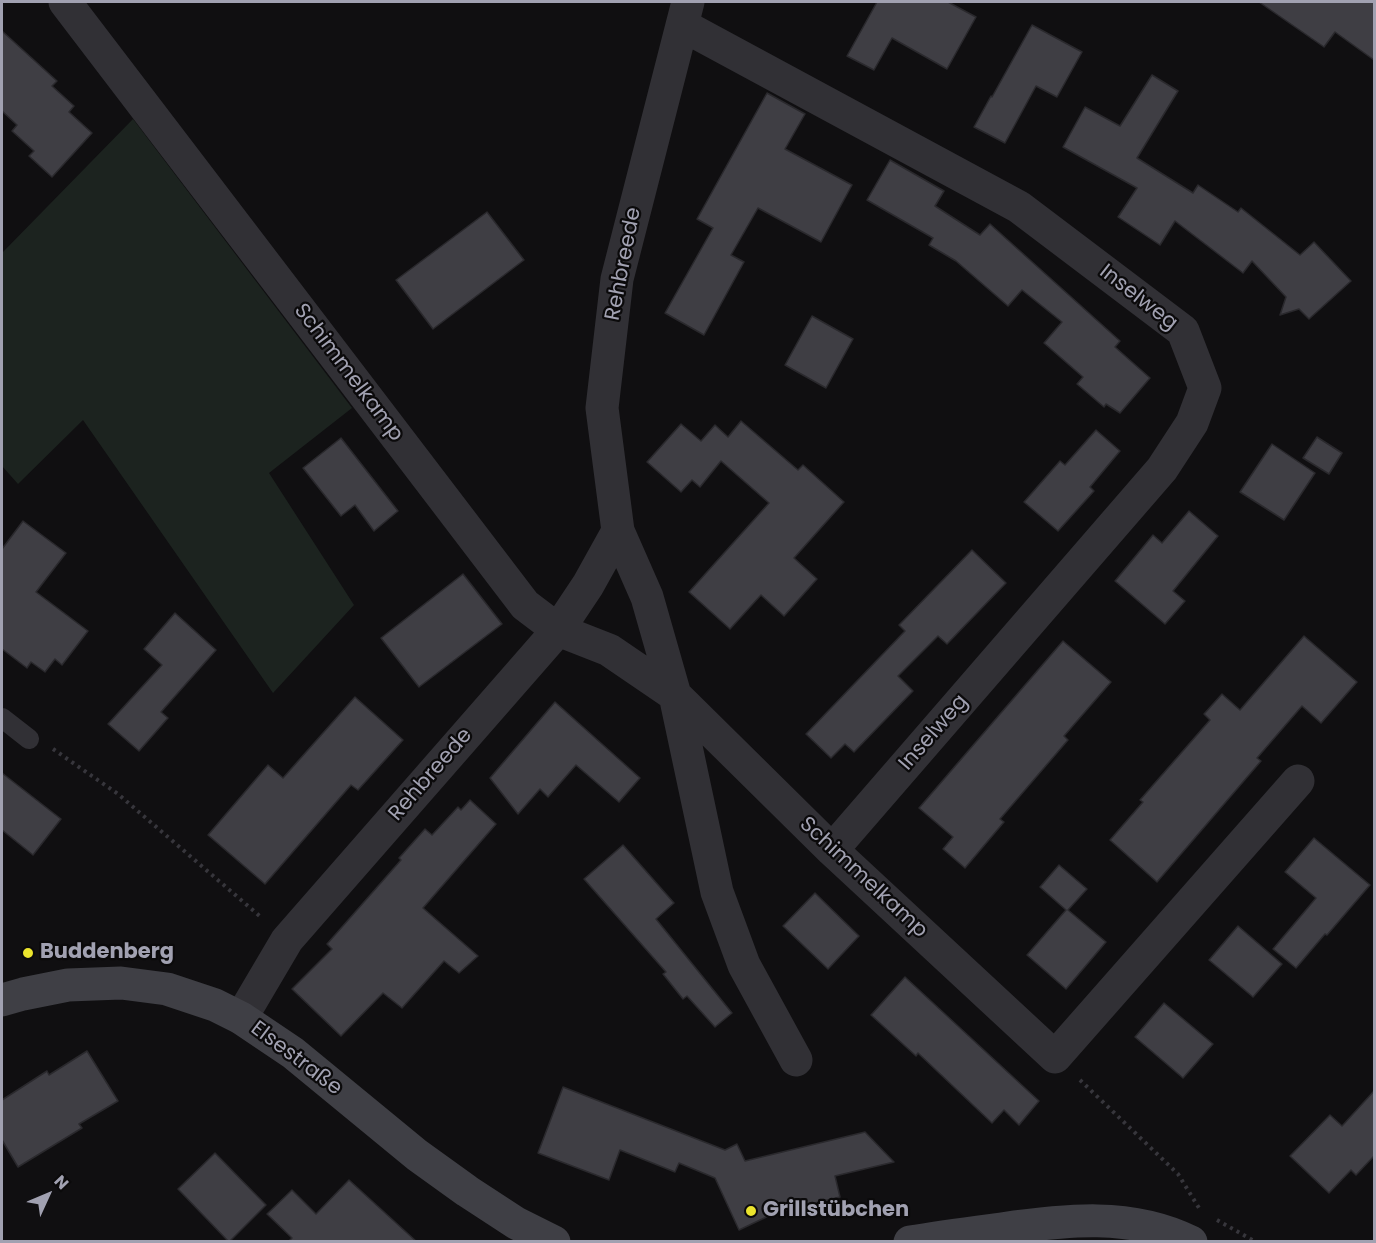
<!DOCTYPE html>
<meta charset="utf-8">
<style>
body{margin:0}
#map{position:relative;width:1376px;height:1243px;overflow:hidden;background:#100f11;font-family:Poppins,sans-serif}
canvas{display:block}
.frame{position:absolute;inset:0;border:3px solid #a1a1b1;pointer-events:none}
.north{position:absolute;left:18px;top:1165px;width:60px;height:60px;-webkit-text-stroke:4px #0b0a0b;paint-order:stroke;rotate:46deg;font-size:16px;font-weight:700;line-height:24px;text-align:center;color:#a1a1b1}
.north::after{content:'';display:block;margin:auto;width:21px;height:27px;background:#a1a1b1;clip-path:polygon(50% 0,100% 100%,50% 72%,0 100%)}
</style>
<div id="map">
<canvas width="1376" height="1243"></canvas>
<div class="frame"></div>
<div class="north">N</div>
</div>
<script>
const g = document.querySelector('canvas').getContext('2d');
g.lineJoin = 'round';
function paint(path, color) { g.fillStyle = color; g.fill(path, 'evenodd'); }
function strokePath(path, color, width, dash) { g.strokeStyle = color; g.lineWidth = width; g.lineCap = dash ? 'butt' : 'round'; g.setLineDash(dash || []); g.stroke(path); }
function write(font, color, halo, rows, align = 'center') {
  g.font = font + ' Poppins,sans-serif'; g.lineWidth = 4.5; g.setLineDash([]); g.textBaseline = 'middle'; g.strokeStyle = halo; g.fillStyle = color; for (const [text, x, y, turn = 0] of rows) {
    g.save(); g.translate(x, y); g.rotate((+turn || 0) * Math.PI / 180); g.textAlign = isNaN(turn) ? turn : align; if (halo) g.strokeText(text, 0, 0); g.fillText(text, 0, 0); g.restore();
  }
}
const green = new Path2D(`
 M 133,119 L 352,408 L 269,473 L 354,605 L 273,693 L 83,420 L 18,484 L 2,466 L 2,253 Z`);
const building = new Path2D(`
 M 877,2 L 948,2 L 976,17 L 947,69 L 892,38 L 874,70 L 847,56 Z
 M 1259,2 L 1374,2 L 1374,60 L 1335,32 L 1324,47 Z
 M 1032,25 L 1082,52 L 1057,97 L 1036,86 L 1005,143 L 974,127 L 991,96 L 992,97 Z
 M 2,31 L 57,81 L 52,86 L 74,106 L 69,112 L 92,133 L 52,177 L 29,156 L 34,151 L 12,131 L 17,125 L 2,111 Z
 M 1152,75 L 1178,91 L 1137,158 L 1193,193 L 1198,185 L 1238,212 L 1241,208 L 1300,255 L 1314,242 L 1351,281 L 1309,319 L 1299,309 L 1280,315 L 1286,297 L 1252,261 L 1243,273 L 1175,221 L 1160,245 L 1118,217 L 1137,188 L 1063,147 L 1085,107 L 1120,126 Z
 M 767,93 L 805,114 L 785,149 L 852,185 L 821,242 L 758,208 L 731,255 L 744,262 L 704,335 L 665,313 L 713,228 L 697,219 Z
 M 890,160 L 944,191 L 935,206 L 980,235 L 990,224 L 1120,341 L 1115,347 L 1150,378 L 1120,413 L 1106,404 L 1104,407 L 1077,384 L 1083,377 L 1044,343 L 1062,322 L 1022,290 L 1008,306 L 956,261 L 929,245 L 933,238 L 867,200 Z
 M 487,212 L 524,260 L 433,329 L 396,280 Z
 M 812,316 L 853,339 L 826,388 L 785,365 Z
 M 741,421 L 798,470 L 803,465 L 844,502 L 794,558 L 817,579 L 784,616 L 761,595 L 730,629 L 689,592 L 769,503 L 721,461 L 700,487 L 692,480 L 681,492 L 647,462 L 681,424 L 701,441 L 715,425 L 728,437 Z
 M 1096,430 L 1120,451 L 1090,487 L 1094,491 L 1058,531 L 1024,502 L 1060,461 L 1065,465 Z
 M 1317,437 L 1342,453 L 1329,474 L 1303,458 Z
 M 341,438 L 398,511 L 374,531 L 355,505 L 341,516 L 303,468 Z
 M 1272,444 L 1315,473 L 1284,520 L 1240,492 Z
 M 1189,511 L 1218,536 L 1173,591 L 1185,601 L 1165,624 L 1115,581 L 1153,535 L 1162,543 Z
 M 23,521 L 66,553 L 36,592 L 88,631 L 62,665 L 55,659 L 45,672 L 31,662 L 27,668 L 2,649 L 2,549 Z
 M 972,550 L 1006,583 L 947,644 L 938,636 L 898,676 L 913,691 L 854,752 L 845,744 L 831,758 L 806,734 L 905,631 L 899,625 Z
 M 463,574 L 502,624 L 419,687 L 381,638 Z
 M 175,613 L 216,650 L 161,712 L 168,718 L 139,751 L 108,724 L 162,665 L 144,649 Z
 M 1304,636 L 1357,682 L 1321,723 L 1302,706 L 1257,758 L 1261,761 L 1157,882 L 1110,840 L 1143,802 L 1140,800 L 1210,720 L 1204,714 L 1222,694 L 1240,710 Z
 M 1063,641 L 1111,682 L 1064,736 L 1068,740 L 1000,819 L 1004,822 L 965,868 L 943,849 L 953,837 L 919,808 Z
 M 355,697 L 403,740 L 358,790 L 351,785 L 265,884 L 208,835 L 268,765 L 283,778 Z
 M 555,702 L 640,778 L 619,802 L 576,765 L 548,797 L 540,789 L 518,814 L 490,778 Z
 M 2,773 L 61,819 L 33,855 L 2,830 Z
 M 470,800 L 496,824 L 423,908 L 478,956 L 459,973 L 444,961 L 402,1008 L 383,993 L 341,1036 L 292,989 L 332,949 L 327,944 L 401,860 L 399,858 L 425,829 L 432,835 L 458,807 L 461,810 Z
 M 1314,838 L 1370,885 L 1327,935 L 1325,934 L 1296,968 L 1273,949 L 1316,898 L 1285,872 Z
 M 623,845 L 674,903 L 656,919 L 732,1013 L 715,1027 L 687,996 L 683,999 L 663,974 L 666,972 L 584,879 Z
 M 1059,865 L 1087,889 L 1068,910 L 1106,942 L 1066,989 L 1027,955 L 1066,910 L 1040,887 Z
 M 815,893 L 859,936 L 828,969 L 783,926 Z
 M 1238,926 L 1282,964 L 1253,997 L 1209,960 Z
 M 905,977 L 1039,1101 L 1019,1125 L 1004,1110 L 992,1123 L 918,1053 L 916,1056 L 871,1015 Z
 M 1164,1003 L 1213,1044 L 1183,1078 L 1135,1037 Z
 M 87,1051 L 118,1101 L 79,1124 L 82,1128 L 18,1167 L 2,1140 L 2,1100 L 47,1071 L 49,1075 Z
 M 563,1087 L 725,1150 L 737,1144 L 745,1161 L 865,1132 L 894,1162 L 835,1176 L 840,1197 L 777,1212 L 739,1230 L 715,1178 L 679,1163 L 675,1172 L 620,1150 L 609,1180 L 538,1153 Z
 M 1374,1091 L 1374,1156 L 1356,1175 L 1351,1170 L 1329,1193 L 1290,1156 L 1330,1115 L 1342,1126 Z
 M 215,1153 L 266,1205 L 229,1242 L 178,1189 Z
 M 349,1180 L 417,1242 L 288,1242 L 292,1238 L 267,1214 L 292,1190 L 316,1214 Z`);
const path = new Path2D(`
 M 53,749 L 118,794 L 262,918
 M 1080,1080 L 1178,1174 L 1199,1208
 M 1217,1220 L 1256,1242`);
const lane = new Path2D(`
 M 2,718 L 29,739`);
const street = new Path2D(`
 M 65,2 L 525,605 L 558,630 L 609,650 L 675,695 L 832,850 L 1055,1057 L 1298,781
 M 682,25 L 1019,207 L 1183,331 L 1205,388 L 1192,423 L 1162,469 L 832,850
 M 618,531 L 647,597 L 675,695 L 717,892 L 744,965 L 796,1060
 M 241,1018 L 287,940 L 558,630 L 588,585 L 618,531 L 602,408 L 617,279 L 688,2`);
const secondary = new Path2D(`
 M 2,1000 L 23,994 L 68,985 L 121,983 L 167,989 L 215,1005 L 241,1018 L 293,1053 L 417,1155 L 467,1191 L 516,1223 L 554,1242
 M 910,1242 C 940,1237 971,1233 1001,1229 C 1065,1220 1131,1212 1191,1242`);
const markers = [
 [28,953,6,"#ebe42d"],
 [751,1211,6,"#ebe42d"]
];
const streetNames = [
 ["Rehbreede",624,264,-79],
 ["Inselweg",1138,298,38],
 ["Schimmelkamp",348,373,53],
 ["Inselweg",934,733,-49],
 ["Rehbreede",431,775,-49],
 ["Schimmelkamp",863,878,43],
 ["Elsestraße",296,1059,37]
];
const poiNames = [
 ["Buddenberg",40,953],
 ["Grillstübchen",763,1211]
];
paint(green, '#1c231f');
paint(building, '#3f3e44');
strokePath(building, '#2a292d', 1.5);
strokePath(path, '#37363c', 4, [3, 4.5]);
strokePath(lane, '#313035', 20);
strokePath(street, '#313035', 33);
strokePath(secondary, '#3f3f45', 33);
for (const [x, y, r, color] of markers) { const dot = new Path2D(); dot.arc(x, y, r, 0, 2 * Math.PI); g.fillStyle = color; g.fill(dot); strokePath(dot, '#0b0a0b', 2); }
write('21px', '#a1a1b1', '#0b0a0b', streetNames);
write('bold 21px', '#a1a1b1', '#0b0a0b', poiNames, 'left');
</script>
